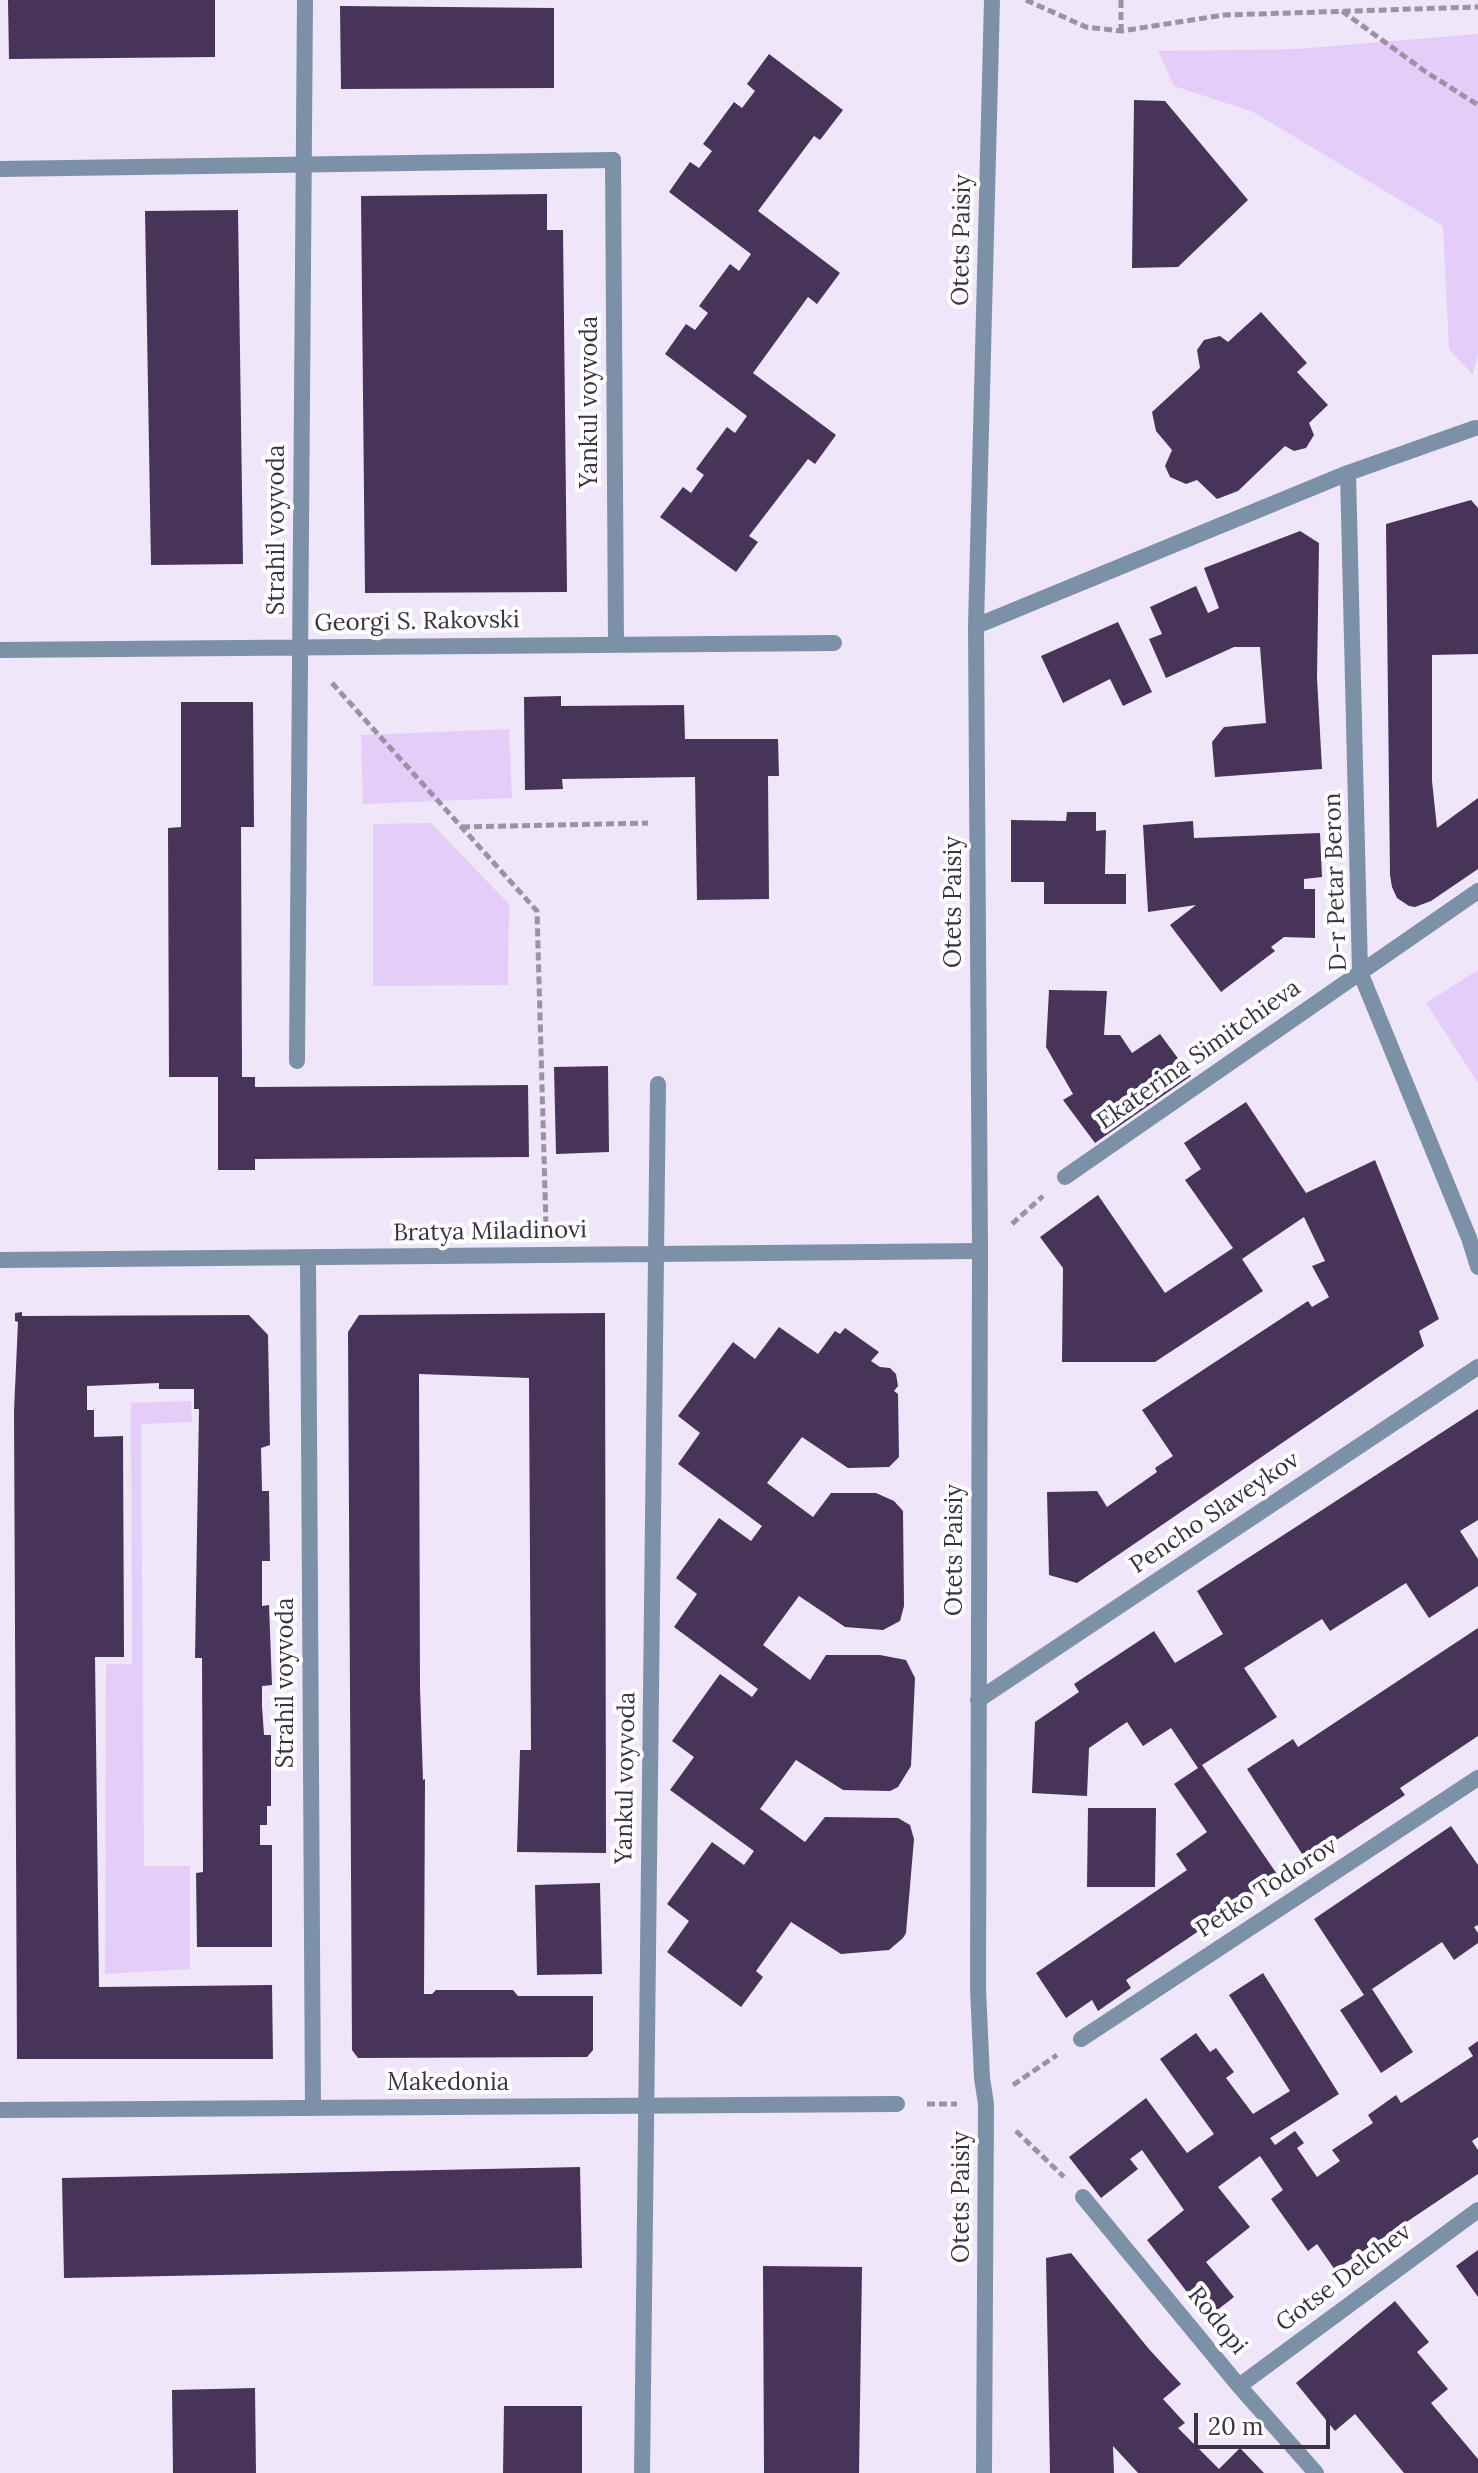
<!DOCTYPE html>
<style>
body{margin:0}
#map{position:relative;width:1478px;height:2473px;overflow:hidden;background:#f0e6f9;font-family:Lora,serif}
canvas{display:block}
.scale{position:absolute;left:1194px;top:2413px;width:136px;height:36px;box-sizing:border-box;border:4px solid #3c3244;border-top:0;padding-left:10px;font-size:24px;line-height:28px;white-space:nowrap;color:#3c3244;-webkit-text-stroke:6px #fff;paint-order:stroke}
</style>
<div id="map">
<canvas width="1478" height="2473"></canvas>
<div class="scale">20 m</div>
</div>
<script>
const g = document.querySelector('canvas').getContext('2d');
g.lineJoin = 'round';
function paint(path, color) { g.fillStyle = color; g.fill(path, 'evenodd'); }
function strokePath(path, color, width, dash) { g.strokeStyle = color; g.lineWidth = width; g.lineCap = dash ? 'butt' : 'round'; g.setLineDash(dash || []); g.stroke(path); }
function write(font, color, halo, rows, align = 'center') {
  g.font = font + ' Lora,serif'; g.lineWidth = 8; g.setLineDash([]); g.textBaseline = 'middle'; g.strokeStyle = halo; g.fillStyle = color; for (const [text, x, y, turn = 0] of rows) {
    g.save(); g.translate(x, y); g.rotate((+turn || 0) * Math.PI / 180); g.textAlign = isNaN(turn) ? turn : align; if (halo) g.strokeText(text, 0, 0); g.fillText(text, 0, 0); g.restore();
  }
}
const green = new Path2D(`
 M 1478,34 L 1478,352 L 1473,375 L 1449,349 L 1443,226 L 1253,112 L 1174,86 L 1158,51 L 1297,49 Z
 M 509,729 L 512,798 L 363,804 L 361,735 Z
 M 431,823 L 509,904 L 508,985 L 373,986 L 373,824 Z
 M 1478,970 L 1478,1083 L 1426,1003 Z
 M 191,1401 L 192,1422 L 141,1424 L 144,1866 L 190,1866 L 190,1969 L 105,1974 L 106,1664 L 132,1664 L 131,1403 Z`);
const building = new Path2D(`
 M 8,0 L 215,0 L 215,57 L 9,59 Z
 M 340,6 L 554,8 L 554,88 L 341,89 Z
 M 769,54 L 843,110 L 820,140 L 814,136 L 758,211 L 840,273 L 817,304 L 808,297 L 753,373 L 836,435 L 815,464 L 808,459 L 749,536 L 758,542 L 736,572 L 660,517 L 683,487 L 691,493 L 704,475 L 696,469 L 727,427 L 735,433 L 747,416 L 665,354 L 686,324 L 695,330 L 708,313 L 699,306 L 730,264 L 739,271 L 751,254 L 669,192 L 690,162 L 699,168 L 712,151 L 703,144 L 734,102 L 742,108 L 755,91 L 747,84 Z
 M 1134,100 L 1165,101 L 1248,200 L 1178,267 L 1132,268 Z
 M 547,194 L 547,230 L 563,230 L 567,592 L 365,593 L 361,196 Z
 M 238,210 L 243,564 L 151,565 L 145,211 Z
 M 1261,312 L 1307,363 L 1297,372 L 1328,405 L 1309,423 L 1314,435 L 1306,448 L 1294,451 L 1285,446 L 1238,491 L 1217,499 L 1197,480 L 1186,484 L 1170,477 L 1165,466 L 1172,450 L 1156,431 L 1152,412 L 1200,368 L 1197,350 L 1204,340 L 1220,336 L 1228,342 Z
 M 1471,500 L 1478,508 L 1478,654 L 1432,655 L 1432,781 L 1437,828 L 1478,798 L 1478,869 L 1431,901 L 1415,907 L 1409,906 L 1397,898 L 1392,887 L 1390,875 L 1386,524 Z
 M 1300,531 L 1319,543 L 1317,678 L 1322,769 L 1215,777 L 1212,742 L 1224,727 L 1266,723 L 1260,647 L 1234,647 L 1166,678 L 1149,639 L 1162,634 L 1150,607 L 1196,586 L 1208,613 L 1219,608 L 1204,568 Z
 M 1118,622 L 1152,692 L 1123,706 L 1110,679 L 1063,703 L 1041,656 Z
 M 561,696 L 561,706 L 684,705 L 685,739 L 778,739 L 779,776 L 768,776 L 769,899 L 697,900 L 695,777 L 562,779 L 563,789 L 525,790 L 524,697 Z
 M 181,702 L 253,702 L 254,827 L 241,827 L 242,1077 L 255,1077 L 255,1087 L 528,1085 L 529,1157 L 255,1159 L 255,1170 L 218,1170 L 218,1077 L 169,1077 L 168,828 L 181,827 Z
 M 1067,812 L 1096,812 L 1096,831 L 1106,830 L 1105,874 L 1126,874 L 1126,904 L 1044,904 L 1044,882 L 1011,882 L 1011,820 L 1066,821 Z
 M 1193,821 L 1194,838 L 1320,833 L 1322,877 L 1304,879 L 1304,889 L 1315,889 L 1315,938 L 1284,937 L 1271,947 L 1275,951 L 1221,992 L 1170,925 L 1196,905 L 1148,912 L 1143,825 Z
 M 1049,990 L 1107,991 L 1104,1035 L 1120,1035 L 1132,1053 L 1160,1034 L 1191,1076 L 1095,1143 L 1063,1100 L 1073,1094 L 1046,1047 Z
 M 608,1066 L 609,1152 L 556,1154 L 554,1067 Z
 M 1246,1102 L 1306,1193 L 1375,1160 L 1439,1319 L 1419,1331 L 1424,1346 L 1077,1583 L 1049,1575 L 1047,1492 L 1097,1491 L 1107,1507 L 1157,1472 L 1155,1468 L 1173,1456 L 1142,1410 L 1308,1301 L 1312,1307 L 1329,1297 L 1312,1266 L 1325,1261 L 1304,1217 L 1242,1259 L 1263,1291 L 1155,1362 L 1062,1362 L 1063,1268 L 1040,1237 L 1098,1195 L 1165,1293 L 1233,1248 L 1185,1180 L 1201,1169 L 1184,1143 Z
 M 22,1312 L 22,1316 L 249,1315 L 268,1335 L 270,1445 L 261,1448 L 262,1491 L 269,1491 L 270,1561 L 262,1561 L 262,1606 L 269,1605 L 272,1685 L 262,1686 L 262,1706 L 264,1735 L 271,1735 L 271,1806 L 267,1806 L 267,1825 L 260,1825 L 260,1845 L 272,1845 L 272,1947 L 197,1947 L 196,1873 L 203,1872 L 202,1658 L 195,1658 L 199,1409 L 194,1409 L 194,1389 L 159,1389 L 159,1383 L 87,1386 L 87,1410 L 94,1410 L 94,1437 L 123,1436 L 124,1657 L 95,1657 L 99,1987 L 272,1985 L 273,2059 L 17,2059 L 14,1411 L 18,1322 L 15,1321 L 15,1313 Z
 M 605,1313 L 606,1853 L 517,1852 L 520,1750 L 531,1750 L 529,1378 L 419,1374 L 420,1688 L 423,1780 L 425,1779 L 424,1994 L 432,1994 L 436,1990 L 513,1990 L 518,1996 L 593,1996 L 593,2050 L 587,2057 L 358,2058 L 352,2050 L 348,1332 L 359,1315 Z
 M 779,1327 L 818,1354 L 835,1331 L 840,1334 L 845,1328 L 879,1352 L 871,1361 L 880,1367 L 890,1368 L 896,1374 L 898,1386 L 894,1391 L 898,1394 L 899,1457 L 889,1467 L 848,1468 L 802,1437 L 767,1483 L 813,1517 L 831,1493 L 876,1493 L 894,1501 L 903,1511 L 904,1606 L 900,1621 L 883,1630 L 845,1627 L 799,1596 L 763,1645 L 810,1680 L 826,1655 L 880,1655 L 906,1660 L 915,1678 L 911,1766 L 898,1787 L 890,1791 L 843,1790 L 796,1760 L 760,1809 L 805,1842 L 825,1817 L 898,1818 L 910,1825 L 914,1839 L 906,1933 L 903,1938 L 889,1950 L 841,1954 L 791,1922 L 756,1971 L 763,1977 L 741,2007 L 667,1952 L 689,1921 L 667,1904 L 712,1842 L 744,1865 L 754,1851 L 670,1790 L 694,1757 L 672,1741 L 720,1674 L 752,1697 L 758,1689 L 674,1627 L 697,1594 L 676,1578 L 719,1518 L 751,1541 L 762,1526 L 678,1464 L 700,1433 L 678,1416 L 733,1342 L 755,1359 Z
 M 1478,1409 L 1478,1520 L 1460,1531 L 1478,1559 L 1478,1586 L 1429,1618 L 1406,1583 L 1330,1631 L 1322,1619 L 1244,1668 L 1277,1717 L 1202,1765 L 1279,1877 L 1126,1980 L 1131,1988 L 1098,2011 L 1092,2000 L 1066,2018 L 1036,1973 L 1187,1870 L 1176,1854 L 1207,1832 L 1174,1784 L 1198,1768 L 1171,1728 L 1143,1746 L 1127,1722 L 1089,1748 L 1087,1796 L 1032,1793 L 1035,1722 L 1079,1692 L 1074,1684 L 1154,1631 L 1175,1663 L 1223,1634 L 1197,1591 Z
 M 1478,1628 L 1478,1736 L 1400,1788 L 1405,1795 L 1306,1860 L 1247,1769 L 1293,1739 L 1298,1747 Z
 M 1088,1808 L 1156,1808 L 1155,1887 L 1087,1887 Z
 M 1451,1826 L 1478,1865 L 1478,1925 L 1474,1927 L 1478,1933 L 1478,1943 L 1454,1960 L 1442,1942 L 1372,1989 L 1413,2052 L 1381,2073 L 1340,2010 L 1364,1995 L 1314,1919 Z
 M 600,1883 L 602,1974 L 537,1975 L 535,1885 Z
 M 1263,1973 L 1339,2094 L 1270,2138 L 1275,2145 L 1295,2131 L 1304,2143 L 1297,2148 L 1317,2177 L 1340,2161 L 1332,2150 L 1373,2123 L 1368,2115 L 1396,2095 L 1401,2103 L 1473,2056 L 1468,2048 L 1478,2041 L 1478,2137 L 1472,2141 L 1478,2150 L 1478,2174 L 1335,2270 L 1317,2244 L 1308,2251 L 1271,2199 L 1283,2190 L 1260,2156 L 1218,2187 L 1250,2227 L 1206,2262 L 1234,2297 L 1207,2318 L 1147,2240 L 1184,2210 L 1142,2150 L 1130,2159 L 1138,2169 L 1101,2198 L 1069,2157 L 1146,2098 L 1187,2153 L 1214,2134 L 1160,2059 L 1196,2033 L 1210,2052 L 1216,2048 L 1234,2072 L 1226,2078 L 1253,2114 L 1290,2091 L 1229,1995 Z
 M 580,2167 L 582,2268 L 64,2278 L 62,2178 Z
 M 1478,2250 L 1478,2297 L 1456,2266 Z
 M 1071,2253 L 1148,2348 L 1181,2384 L 1163,2399 L 1185,2423 L 1178,2428 L 1219,2469 L 1240,2448 L 1264,2473 L 1138,2473 L 1113,2446 L 1114,2473 L 1050,2473 L 1046,2258 Z
 M 763,2266 L 862,2267 L 859,2473 L 764,2473 Z
 M 1395,2301 L 1429,2342 L 1417,2352 L 1448,2389 L 1431,2403 L 1478,2459 L 1478,2473 L 1404,2473 L 1355,2414 L 1335,2431 L 1296,2383 Z
 M 255,2388 L 256,2473 L 173,2473 L 172,2390 Z
 M 504,2406 L 582,2406 L 582,2473 L 503,2473 Z`);
const path = new Path2D(`
 M 1026,0 L 1086,27 L 1121,31 L 1224,15 L 1478,7
 M 1121,0 L 1121,31
 M 1342,11 L 1426,72 L 1478,105
 M 332,683 L 537,911 L 546,1226
 M 462,827 L 648,823
 M 1012,1224 L 1043,1196
 M 1013,2085 L 1057,2055
 M 927,2104 L 957,2104
 M 1016,2131 L 1064,2177`);
const service = new Path2D(`
 M 0,169 L 613,160`);
const minor = new Path2D(`
 M 613,160 L 616,645
 M 1348,473 L 1360,972 L 1469,1238 L 1478,1267
 M 976,626 L 1348,473 L 1475,428
 M 0,650 L 834,643
 M 297,1061 L 305,0
 M 1065,1177 L 1478,891
 M 308,1258 L 313,2108
 M 0,1260 L 980,1251
 M 978,1700 L 1478,1367
 M 1081,2039 L 1478,1778
 M 0,2110 L 897,2104
 M 1083,2197 L 1239,2386 L 1316,2473
 M 1239,2386 L 1478,2210
 M 642,2473 L 658,1084`);
const tertiary = new Path2D(`
 M 984,2473 L 986,2104 L 982,2078 L 978,1988 L 980,1251 L 976,626 L 992,0`);
const streetNames = [
 ["Otets Paisiy",962,240,-89],
 ["Yankul voyvoda",590,402,-90],
 ["Strahil voyvoda",277,530,-90],
 ["Georgi S. Rakovski",417,622,-1],
 ["D-r Petar Beron",1336,882,-92],
 ["Otets Paisiy",954,902,-90],
 ["Ekaterina Simitchieva",1199,1055,-35],
 ["Bratya Miladinovi",490,1232,-1],
 ["Pencho Slaveykov",1215,1513,-34],
 ["Otets Paisiy",955,1550,-90],
 ["Strahil voyvoda",286,1683,-90],
 ["Yankul voyvoda",626,1778,-89],
 ["Petko Todorov",1267,1888,-33],
 ["Makedonia",448,2083],
 ["Otets Paisiy",962,2197,-90],
 ["Gotse Delchev",1344,2278,-37],
 ["Rodopi",1217,2321,51]
];
paint(green, '#e5cdfa');
paint(building, '#483359');
strokePath(path, '#9c92a4', 5, [8, 4]);
strokePath(service, '#7c91a7', 16);
strokePath(minor, '#7c91a7', 16);
strokePath(tertiary, '#7c91a7', 16);
write('24px', '#3c3244', '#fff', streetNames);
</script>
